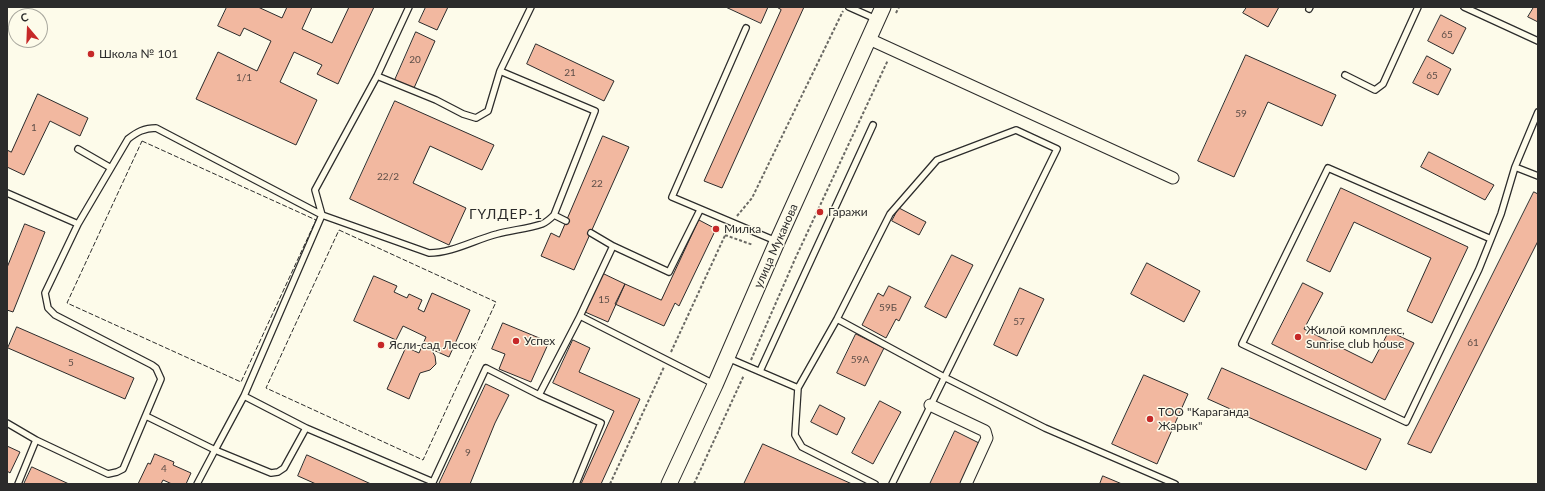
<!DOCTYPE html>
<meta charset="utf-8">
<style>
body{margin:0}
#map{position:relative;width:1545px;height:491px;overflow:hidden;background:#fdfbea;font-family:Lato,sans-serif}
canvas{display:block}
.frame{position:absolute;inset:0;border:8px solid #2b2b2b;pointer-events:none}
.north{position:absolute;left:8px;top:8px;width:40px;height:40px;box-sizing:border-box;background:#fdfbea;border:1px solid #a9a89e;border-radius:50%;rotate:341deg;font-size:11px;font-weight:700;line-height:16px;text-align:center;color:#2b2b2b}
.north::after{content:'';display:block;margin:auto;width:14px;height:18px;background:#c62828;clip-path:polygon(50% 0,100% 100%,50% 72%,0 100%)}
</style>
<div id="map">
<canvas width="1545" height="491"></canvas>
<div class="frame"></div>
<div class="north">С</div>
</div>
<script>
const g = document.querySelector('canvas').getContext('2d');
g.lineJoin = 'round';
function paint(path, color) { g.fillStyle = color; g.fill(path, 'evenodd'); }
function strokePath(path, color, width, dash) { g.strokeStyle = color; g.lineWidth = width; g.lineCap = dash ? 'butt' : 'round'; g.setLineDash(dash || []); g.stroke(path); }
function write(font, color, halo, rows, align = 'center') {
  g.font = font + ' Lato,sans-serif'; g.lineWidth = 3; g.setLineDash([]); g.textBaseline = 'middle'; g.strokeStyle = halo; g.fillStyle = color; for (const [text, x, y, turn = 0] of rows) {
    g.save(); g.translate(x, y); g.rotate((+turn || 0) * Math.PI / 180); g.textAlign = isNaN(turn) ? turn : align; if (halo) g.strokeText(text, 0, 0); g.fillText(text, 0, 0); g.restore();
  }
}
const building = new Path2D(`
 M 227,7 L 258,7 L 282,18 L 287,7 L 312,7 L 302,29 L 332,43 L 349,7 L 374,7 L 338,84 L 317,74 L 322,65 L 294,52 L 280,82 L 317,100 L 296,145 L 196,99 L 218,52 L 257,71 L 271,41 L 244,28 L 240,36 L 218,26 Z
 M 426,7 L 448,7 L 437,30 L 419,22 Z
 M 726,7 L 768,7 L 761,23 Z
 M 777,7 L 804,7 L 722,188 L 704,181 L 781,10 Z
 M 1247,7 L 1279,7 L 1268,27 L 1243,13 Z
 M 1534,7 L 1538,7 L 1538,22 L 1528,17 Z
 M 1441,15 L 1466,28 L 1453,54 L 1428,41 Z
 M 416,32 L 435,41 L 414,88 L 395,80 Z
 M 536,44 L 614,81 L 604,101 L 527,64 Z
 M 1246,55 L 1336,95 L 1322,126 L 1268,102 L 1234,177 L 1198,161 Z
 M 1427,56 L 1451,69 L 1438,95 L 1413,83 Z
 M 38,94 L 88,118 L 80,136 L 50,121 L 24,175 L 7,167 L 7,150 L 11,152 Z
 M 395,101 L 494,145 L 482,170 L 430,146 L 413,183 L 466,208 L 449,245 L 350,199 Z
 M 603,136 L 629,147 L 574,270 L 541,256 L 551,233 L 559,237 Z
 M 1429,152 L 1494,185 L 1485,200 L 1421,167 Z
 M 1341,188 L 1468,247 L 1432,323 L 1407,311 L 1431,258 L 1354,222 L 1330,272 L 1307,261 Z
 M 1534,192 L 1538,194 L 1538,241 L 1431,453 L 1408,444 Z
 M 899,208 L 926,222 L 919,235 L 892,221 Z
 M 699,220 L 716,229 L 679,306 L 675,303 L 664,326 L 615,304 L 625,284 L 661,300 Z
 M 25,224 L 45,232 L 13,312 L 7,310 L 7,268 Z
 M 952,255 L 973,265 L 946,318 L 925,307 Z
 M 1147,263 L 1200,291 L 1184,322 L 1131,294 Z
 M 602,273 L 625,284 L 608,322 L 585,312 Z
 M 374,276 L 397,286 L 394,292 L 407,298 L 409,294 L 422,300 L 418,309 L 424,312 L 432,293 L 470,310 L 449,357 L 431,349 L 435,356 L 436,364 L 430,370 L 420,373 L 409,399 L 387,389 L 406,347 L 419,353 L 426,337 L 403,326 L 396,340 L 354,321 Z
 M 1303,283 L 1323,293 L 1304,329 L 1372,363 L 1389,331 L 1414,343 L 1385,400 L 1272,344 Z
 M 889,286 L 911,297 L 899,321 L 896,319 L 886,338 L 862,325 L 878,293 L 883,296 Z
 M 1020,288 L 1044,299 L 1017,356 L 994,345 Z
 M 503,323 L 549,342 L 531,382 L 499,369 L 505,354 L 492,349 Z
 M 17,327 L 134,378 L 125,399 L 8,348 Z
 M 856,334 L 884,348 L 865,386 L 837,373 Z
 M 573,340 L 590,348 L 579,372 L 640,399 L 601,484 L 581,484 L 614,411 L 553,383 Z
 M 1222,368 L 1381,439 L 1366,470 L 1208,399 Z
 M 1144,375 L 1188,394 L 1157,464 L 1112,444 Z
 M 486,384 L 509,395 L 495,423 L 470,484 L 439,484 Z
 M 880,401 L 901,412 L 873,464 L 852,453 Z
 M 820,405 L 845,418 L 837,435 L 811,422 Z
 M 955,431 L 979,443 L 960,484 L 930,484 Z
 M 763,444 L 852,484 L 744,484 Z
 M 7,446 L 20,452 L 10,473 L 7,471 Z
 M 155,454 L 174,462 L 173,465 L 191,473 L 186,484 L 172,484 L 163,480 L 161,484 L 138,484 L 148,463 L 150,464 Z
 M 307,455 L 371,484 L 316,484 L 298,476 Z
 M 32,467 L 69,484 L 24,484 Z
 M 1103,476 L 1122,484 L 1100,484 Z`);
const path = new Path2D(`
 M 896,13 L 899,7
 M 737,216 L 752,198 L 843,11
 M 725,235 L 753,245
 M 671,352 L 728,229
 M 751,360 L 795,259 L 888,60
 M 610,484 L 664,367
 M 694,484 L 744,375`);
const service = new Path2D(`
 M 531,7 L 500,71 L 595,111 L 554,215 L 566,221
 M 849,7 L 876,19
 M 1464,7 L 1538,41
 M 1309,9 L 1310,7
 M 746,28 L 672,197 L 776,241
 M 1345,75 L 1375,90 L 1383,84 L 1418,7
 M 377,76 L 436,100 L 463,114 L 476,118 L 488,111 L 500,71
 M 78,149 L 111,168
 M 1515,167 L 1538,112
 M 7,193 L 78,224 L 128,139 C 137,132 144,128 156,128 L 322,215 L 429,253 C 452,253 474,240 497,234 C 511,230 527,229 542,224 C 547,222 550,219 554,215
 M 700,210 L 669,272 L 613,246 L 580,316 L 714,384
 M 591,233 L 613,246
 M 1491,239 L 1328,168 L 1242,344 L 1406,422 L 1479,269 L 1501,214 L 1515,167 L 1538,176
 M 837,319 L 944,377 L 1045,428 L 1175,484
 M 728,358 L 798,388
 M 760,371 L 873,125
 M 146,416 L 215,450 L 244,396
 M 7,423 L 36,440 L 18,484
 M 306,428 L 433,482 L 486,368 L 539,395
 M 36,440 L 108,474 L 117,472 L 123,469 L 161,379 L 156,368 L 152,365 L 55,315 L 48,308 L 45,293 L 78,224
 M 197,484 L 215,450 L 271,473 L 278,472 L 284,468 L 306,428 L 244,396 L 322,215 L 315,190 L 377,76 L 409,7
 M 576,484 L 601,423 L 539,395 L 580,316
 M 875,484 L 802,447 L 795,435 L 798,388 L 837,319 L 890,214 L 937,160 L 1016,130 L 1057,149 L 892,484`);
const minor = new Path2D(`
 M 869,39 L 1173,178
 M 930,405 L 985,431 L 987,438 L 966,484`);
const secondary = new Path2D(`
 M 669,484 L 715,385 L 777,242 L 883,7`);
const fence = new Path2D(`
 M 142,141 L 316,220 L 241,382 L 67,303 Z
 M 339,230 L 496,302 L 423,460 L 266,388 Z`);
const markers = [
 [91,54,4,"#c62828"],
 [820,212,4,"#c62828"],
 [716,229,4,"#c62828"],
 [1298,337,4,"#c62828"],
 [516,341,4,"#c62828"],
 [381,345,4,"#c62828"],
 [1150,419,4,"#c62828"]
];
const numberNames = [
 ["65",1447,35],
 ["20",415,60],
 ["21",570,73],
 ["65",1432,76],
 ["1/1",244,78],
 ["59",1241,114],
 ["1",34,128],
 ["22/2",388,177],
 ["22",597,184],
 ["15",604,300],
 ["59Б",888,308],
 ["57",1019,322],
 ["61",1473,343],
 ["59A",860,360],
 ["5",71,363],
 ["9",468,453],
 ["4",164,469]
];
const poiNames = [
 ["Школа № 101",99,54],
 ["Гаражи",828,212],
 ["Милка",724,229],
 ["Жилой комплекс,",1306,330],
 ["Sunrise club house",1306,344],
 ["Успех",524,341],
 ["Ясли-сад Лесок",389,345],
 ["ТОО \"Караганда",1158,412],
 ["Жарык\"",1158,426]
];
const streetNames = [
 ["улица Муканова",776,246,-66]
];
const quarterNames = [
 ["ГҮЛДЕР-1",506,214]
];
paint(building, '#f2b8a0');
strokePath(building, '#2b2b2b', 1);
strokePath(service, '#2b2b2b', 8);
strokePath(minor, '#2b2b2b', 13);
strokePath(secondary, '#2b2b2b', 17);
strokePath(path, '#6a6964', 2, [3, 2]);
strokePath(service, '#fdfbea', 5.5);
strokePath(minor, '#fdfbea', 11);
strokePath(secondary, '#fdfbea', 15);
strokePath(fence, '#2b2b2b', 1, [5, 2]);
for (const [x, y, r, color] of markers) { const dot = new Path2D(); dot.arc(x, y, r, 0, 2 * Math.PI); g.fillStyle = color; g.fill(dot); strokePath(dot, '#fdfbea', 1.5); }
write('10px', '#5d4e48', null, numberNames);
write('12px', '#2b2b2b', '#fdfbea', poiNames, 'left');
write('12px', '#2b2b2b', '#fdfbea', streetNames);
g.letterSpacing = '1px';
write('14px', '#2b2b2b', '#fdfbea', quarterNames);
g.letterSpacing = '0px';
</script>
